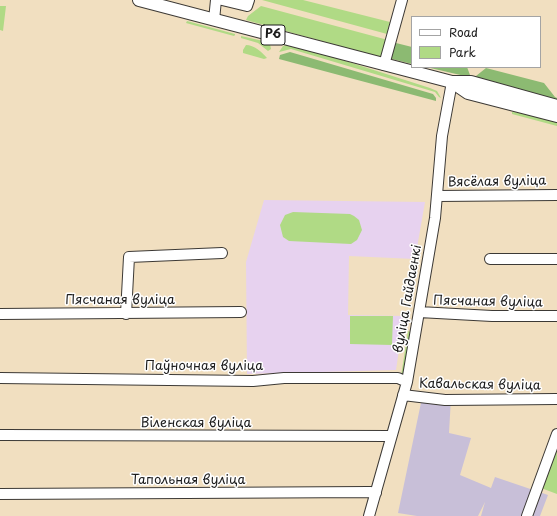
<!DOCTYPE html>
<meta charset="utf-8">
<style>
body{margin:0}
#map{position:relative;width:557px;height:516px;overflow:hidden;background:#f1dfc0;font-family:"Playpen Sans",sans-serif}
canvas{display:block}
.legend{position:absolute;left:411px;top:16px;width:130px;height:52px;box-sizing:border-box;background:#fff;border:1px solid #a4a4a4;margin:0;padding:5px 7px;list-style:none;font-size:12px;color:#1c1c1c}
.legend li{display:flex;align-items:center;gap:8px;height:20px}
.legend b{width:20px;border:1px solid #a4a4a4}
</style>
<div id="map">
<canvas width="557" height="516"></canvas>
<ul class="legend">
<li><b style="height:5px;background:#fff"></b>Road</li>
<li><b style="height:11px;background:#b0da85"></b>Park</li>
</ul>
</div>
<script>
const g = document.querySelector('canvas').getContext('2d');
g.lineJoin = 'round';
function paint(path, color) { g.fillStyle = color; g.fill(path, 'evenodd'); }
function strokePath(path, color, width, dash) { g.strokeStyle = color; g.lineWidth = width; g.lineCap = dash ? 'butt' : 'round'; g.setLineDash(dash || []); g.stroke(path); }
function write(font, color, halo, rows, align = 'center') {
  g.font = font + ' "Playpen Sans",sans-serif'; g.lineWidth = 3; g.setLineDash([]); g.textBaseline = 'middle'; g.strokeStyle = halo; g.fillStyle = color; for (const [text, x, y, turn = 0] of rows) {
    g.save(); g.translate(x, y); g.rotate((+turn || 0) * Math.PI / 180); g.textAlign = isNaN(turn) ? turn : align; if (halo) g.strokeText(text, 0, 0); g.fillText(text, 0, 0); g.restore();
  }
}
const built = new Path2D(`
 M 264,200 L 425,202 L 415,259 L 349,256 L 348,315 L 404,316 L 396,370 L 247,374 L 246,262 Z`);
const industrial = new Path2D(`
 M 422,398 L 451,398 L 449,433 L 471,438 L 460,475 L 491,488 L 495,477 L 548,495 L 540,516 L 481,516 L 485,502 L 478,516 L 417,516 L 398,513 Z`);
const green = new Path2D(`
 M 262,0 L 303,0 L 390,22 L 387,34 Z
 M 0,6 L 6,6 L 3,31 L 0,30 Z
 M 261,6 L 388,40 L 382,57 L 379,57 L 246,20 L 248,16 Z
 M 187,21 L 235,34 L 235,35 L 234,36 L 186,23 Z
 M 241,36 L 268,42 L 270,44 L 271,49 L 268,51 L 258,43 L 241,38 Z
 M 246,45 C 254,45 262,52 267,58 L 264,59 L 243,53 L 243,50 Z
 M 287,45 L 330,56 L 430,88 L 437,91 L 441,98 L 439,97 L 435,92 L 291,49 L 279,52 L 283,46 Z
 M 512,112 L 529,113 L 557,121 L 557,126 L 512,114 Z
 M 293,212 L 350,214 L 354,216 L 359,220 L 362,230 L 357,240 L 351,244 L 289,241 L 283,237 L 280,225 L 285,215 Z
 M 350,316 L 393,316 L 392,345 L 350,344 Z
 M 408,331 L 410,332 L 406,369 L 405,375 L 401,376 Z
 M 557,443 L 557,494 L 541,488 Z`);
const forest = new Path2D(`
 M 392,42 L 412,47 L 412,64 L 392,59 L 390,57 Z
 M 290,52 L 433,94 L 436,98 L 436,101 L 279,59 L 280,55 Z
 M 426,67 L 467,67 L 470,75 L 469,77 Z
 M 486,68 L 544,83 L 555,97 L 557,98 L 557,100 L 475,79 L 476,76 Z`);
const minor = new Path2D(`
 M 222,0 L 247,6 L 249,0
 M 214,20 L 216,0
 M 384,65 L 402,0
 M 437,196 L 557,195
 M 490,259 L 557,259
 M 419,312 L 492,316 L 557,316
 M 0,314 L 241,312
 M 126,314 L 129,257 L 222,253
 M 0,378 L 253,381 L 284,378 L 398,378 L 407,382
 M 403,395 L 445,400 L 557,399
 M 0,435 L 391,436
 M 0,494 L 370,492 L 376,493
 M 369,516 L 407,382 L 435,218 L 442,136 L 452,82
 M 527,516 L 557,434`);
const major = new Path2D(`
 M 139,0 L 452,82 L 471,82 L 557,106
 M 452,82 L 468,93 L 557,116`);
const shields = [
 [273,35,24]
];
const shieldNames = [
 ["Р6",273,35]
];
const streetNames = [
 ["Вясёлая вуліца",497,182,-1],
 ["вуліца Гайдаенкі",408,299,-80],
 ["Пясчаная вуліца",120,300],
 ["Пясчаная вуліца",488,302,1],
 ["Паўночная вуліца",204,366],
 ["Кавальская вуліца",480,385,1],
 ["Віленская вуліца",196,423],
 ["Тапольная вуліца",188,480]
];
paint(built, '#e7d2ef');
paint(industrial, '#c8bfd8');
paint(green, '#b0da85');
paint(forest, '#8cba72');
strokePath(minor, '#3c3935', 12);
strokePath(major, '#3c3935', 14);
strokePath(minor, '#fff', 10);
strokePath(major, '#fff', 12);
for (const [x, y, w] of shields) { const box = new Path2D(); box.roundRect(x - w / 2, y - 10, w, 20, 3); g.fillStyle = '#fff'; g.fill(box); strokePath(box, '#1c1c1c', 1); }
write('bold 12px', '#1c1c1c', null, shieldNames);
write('13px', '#1c1c1c', '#fff', streetNames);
</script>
